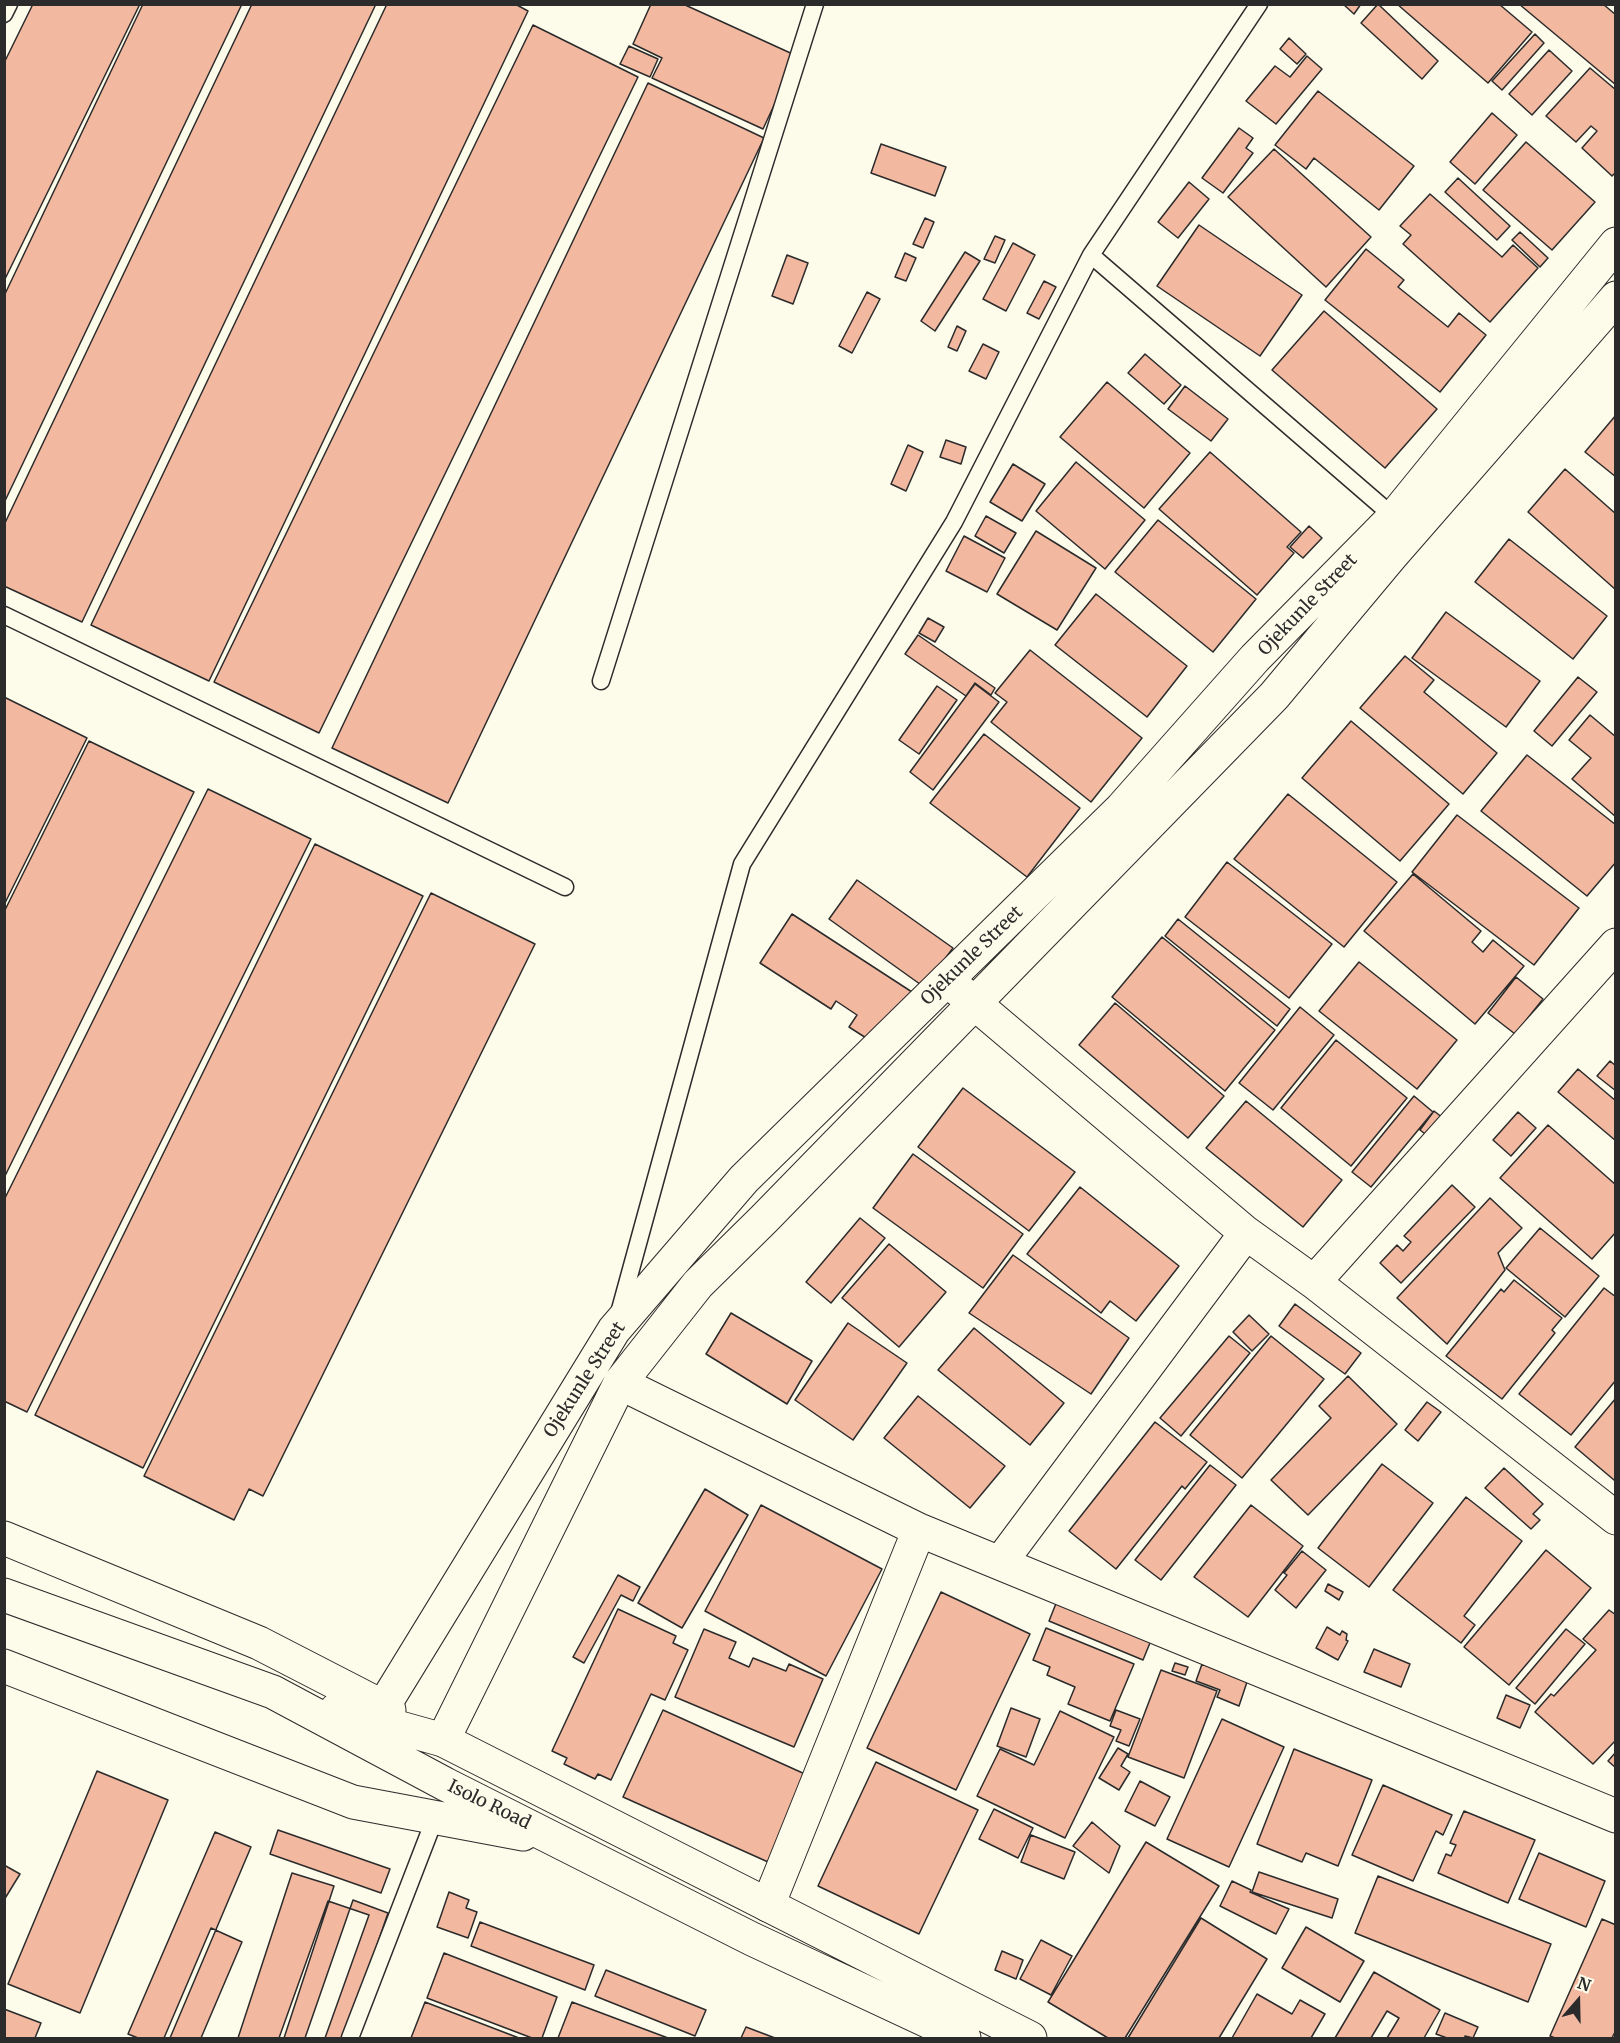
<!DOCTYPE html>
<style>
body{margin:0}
#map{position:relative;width:1620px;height:2043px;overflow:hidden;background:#fdfbea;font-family:Merriweather,serif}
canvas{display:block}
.frame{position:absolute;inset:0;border:6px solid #2b2b2b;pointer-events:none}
.north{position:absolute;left:1548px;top:1971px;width:60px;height:60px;-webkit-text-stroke:4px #fdfbea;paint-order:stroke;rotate:20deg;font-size:16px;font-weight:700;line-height:24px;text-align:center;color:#2b2b2b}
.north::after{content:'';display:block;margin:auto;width:21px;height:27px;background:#2b2b2b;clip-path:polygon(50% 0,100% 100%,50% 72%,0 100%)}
</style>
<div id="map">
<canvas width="1620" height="2043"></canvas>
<div class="frame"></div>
<div class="north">N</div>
</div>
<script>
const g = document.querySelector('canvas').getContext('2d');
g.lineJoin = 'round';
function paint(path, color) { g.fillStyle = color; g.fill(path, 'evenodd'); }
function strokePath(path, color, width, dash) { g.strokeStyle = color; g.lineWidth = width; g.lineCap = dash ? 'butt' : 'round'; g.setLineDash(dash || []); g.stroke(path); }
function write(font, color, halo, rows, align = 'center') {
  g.font = font + ' Merriweather,serif'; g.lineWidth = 4.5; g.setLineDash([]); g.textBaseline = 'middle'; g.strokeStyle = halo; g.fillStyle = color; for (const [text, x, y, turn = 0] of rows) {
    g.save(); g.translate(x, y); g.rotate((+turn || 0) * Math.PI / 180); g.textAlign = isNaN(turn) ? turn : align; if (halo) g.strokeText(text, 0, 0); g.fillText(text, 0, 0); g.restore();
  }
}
const building = new Path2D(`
 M 33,4 L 140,4 L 4,281 L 4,63 Z
 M 143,4 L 242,4 L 4,503 L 4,296 Z
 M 252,4 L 376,4 L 82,622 L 4,586 L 4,525 Z
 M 387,4 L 515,4 L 528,11 L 209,681 L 91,625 Z
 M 651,4 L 683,4 L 797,56 L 763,129 L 652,78 L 662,58 L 633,44 Z
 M 1343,4 L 1361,4 L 1354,14 Z
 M 1378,4 L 1438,61 L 1422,79 L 1361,23 Z
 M 1397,4 L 1499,4 L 1532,32 L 1488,83 Z
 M 1519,4 L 1603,4 L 1616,15 L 1616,85 Z
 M 533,25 L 638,77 L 319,733 L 214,682 Z
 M 1535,34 L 1544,43 L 1502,90 L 1492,81 Z
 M 1289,38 L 1306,54 L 1297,64 L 1280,49 Z
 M 629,46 L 658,59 L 650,77 L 620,64 Z
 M 1549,50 L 1572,71 L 1532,115 L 1509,94 Z
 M 1307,56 L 1322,69 L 1276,124 L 1246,101 L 1275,66 L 1290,77 Z
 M 1590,68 L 1616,90 L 1616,172 L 1612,176 L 1582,148 L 1597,131 L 1591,126 L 1576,142 L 1546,116 Z
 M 648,83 L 764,138 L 448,803 L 332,748 Z
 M 1318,91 L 1414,166 L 1379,210 L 1314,158 L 1306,169 L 1275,145 Z
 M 1492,113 L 1517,135 L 1475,184 L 1450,162 Z
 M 1239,128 L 1253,138 L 1246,148 L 1253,153 L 1223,193 L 1202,178 Z
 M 1526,142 L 1595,202 L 1552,250 L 1483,190 Z
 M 881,144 L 946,167 L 935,196 L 871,173 Z
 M 1274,149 L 1371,237 L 1326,287 L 1228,197 Z
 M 1458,178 L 1510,226 L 1497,240 L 1445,192 Z
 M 1189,182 L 1209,199 L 1178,238 L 1158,222 Z
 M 1430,194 L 1502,257 L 1513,245 L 1538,268 L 1490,322 L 1403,244 L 1411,235 L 1400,226 Z
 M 925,218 L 934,222 L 923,248 L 913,244 Z
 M 1199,225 L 1302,295 L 1260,356 L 1157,286 Z
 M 1520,232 L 1548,258 L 1540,267 L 1512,240 Z
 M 995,236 L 1005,240 L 995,263 L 984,259 Z
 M 1013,243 L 1035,255 L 1006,311 L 983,299 Z
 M 1366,249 L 1404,280 L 1398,287 L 1448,327 L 1459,313 L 1486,335 L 1440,392 L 1325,300 Z
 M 965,252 L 980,261 L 935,331 L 921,321 Z
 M 905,253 L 916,258 L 906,281 L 895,277 Z
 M 787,255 L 808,263 L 793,304 L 772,296 Z
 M 1044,281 L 1056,287 L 1039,319 L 1027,313 Z
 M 867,292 L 880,299 L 852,353 L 839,346 Z
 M 1324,311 L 1437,409 L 1385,468 L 1272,370 Z
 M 957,326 L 966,331 L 957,351 L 948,347 Z
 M 983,344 L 999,352 L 986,379 L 969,371 Z
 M 1145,354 L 1181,385 L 1164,404 L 1128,373 Z
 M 1107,382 L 1190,453 L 1144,508 L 1060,437 Z
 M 1185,386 L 1228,419 L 1211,441 L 1168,409 Z
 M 1616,415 L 1616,477 L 1585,452 Z
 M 946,440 L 966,447 L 961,464 L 940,457 Z
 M 908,445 L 923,452 L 906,491 L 891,484 Z
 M 1210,452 L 1301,532 L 1287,547 L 1294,553 L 1257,595 L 1159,509 Z
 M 1076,462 L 1145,520 L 1105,569 L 1036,511 Z
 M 1013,464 L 1045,484 L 1022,521 L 990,502 Z
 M 1565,469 L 1616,514 L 1616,590 L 1528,512 Z
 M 986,516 L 1016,533 L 1004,553 L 975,536 Z
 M 1158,520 L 1256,599 L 1213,652 L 1115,572 Z
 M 1309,526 L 1322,538 L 1303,558 L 1290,547 Z
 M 1036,531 L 1096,568 L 1057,630 L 997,594 Z
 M 964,536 L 1005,558 L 987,592 L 946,571 Z
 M 1509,539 L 1607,616 L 1573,659 L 1475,582 Z
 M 1096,594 L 1187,666 L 1147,717 L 1055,645 Z
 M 1446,612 L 1540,681 L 1506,727 L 1412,658 Z
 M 928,618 L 944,627 L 935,642 L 919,633 Z
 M 918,635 L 995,688 L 991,695 L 975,683 L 966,696 L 905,654 Z
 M 1030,650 L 1142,738 L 1091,802 L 991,722 L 1007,702 L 995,693 Z
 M 1405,656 L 1434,680 L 1424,692 L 1497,753 L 1463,794 L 1360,708 Z
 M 1578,677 L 1597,692 L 1552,746 L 1534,731 Z
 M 975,684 L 999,702 L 933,790 L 910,772 Z
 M 937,686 L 957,700 L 919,754 L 899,740 Z
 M 4,697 L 87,738 L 4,905 Z
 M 1590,715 L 1616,737 L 1616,817 L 1572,779 L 1591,758 L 1569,740 Z
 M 1351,721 L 1449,804 L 1400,861 L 1302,778 Z
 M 984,734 L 1080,808 L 1027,877 L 930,803 Z
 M 89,741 L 194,792 L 4,1178 L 4,912 Z
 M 1527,755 L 1616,825 L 1616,862 L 1587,896 L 1481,811 Z
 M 208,789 L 311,839 L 27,1412 L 4,1401 L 4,1200 Z
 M 1288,794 L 1397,882 L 1344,947 L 1234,859 Z
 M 1457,815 L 1579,908 L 1534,965 L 1412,872 Z
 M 315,844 L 423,896 L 143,1468 L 35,1415 Z
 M 1227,862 L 1332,944 L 1289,998 L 1185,917 Z
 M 1413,874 L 1481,931 L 1472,942 L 1483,952 L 1493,940 L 1524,966 L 1475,1024 L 1364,931 Z
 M 857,880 L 953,948 L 924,987 L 829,919 Z
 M 431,893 L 535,944 L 263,1496 L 249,1489 L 234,1520 L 144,1476 Z
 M 792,914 L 912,992 L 877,1045 L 849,1027 L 857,1015 L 836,1001 L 831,1009 L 760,963 Z
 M 1178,919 L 1290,1009 L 1277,1026 L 1165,936 Z
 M 1162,937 L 1275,1030 L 1225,1091 L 1112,997 Z
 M 1359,962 L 1457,1040 L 1417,1089 L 1319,1011 Z
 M 1516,977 L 1543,999 L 1515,1034 L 1488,1013 Z
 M 1115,1003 L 1224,1096 L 1188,1138 L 1079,1045 Z
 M 1300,1007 L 1334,1035 L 1273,1110 L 1239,1083 Z
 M 1336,1040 L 1407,1098 L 1351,1166 L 1281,1108 Z
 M 1610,1061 L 1616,1066 L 1616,1091 L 1597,1076 Z
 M 1578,1069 L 1616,1101 L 1616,1141 L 1558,1092 Z
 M 963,1088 L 1075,1172 L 1029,1231 L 918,1147 Z
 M 1414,1096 L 1433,1112 L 1371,1187 L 1352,1172 Z
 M 1246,1101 L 1342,1180 L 1303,1227 L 1206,1148 Z
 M 1434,1111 L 1443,1118 L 1429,1137 L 1420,1130 Z
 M 1518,1112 L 1536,1128 L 1511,1156 L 1493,1140 Z
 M 1548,1125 L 1616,1185 L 1616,1232 L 1592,1259 L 1500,1178 Z
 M 913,1154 L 1023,1234 L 983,1288 L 873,1208 Z
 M 1452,1185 L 1475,1207 L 1401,1283 L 1380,1263 L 1397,1245 L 1403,1251 L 1411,1242 L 1404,1236 Z
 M 1080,1187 L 1179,1266 L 1136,1321 L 1110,1301 L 1101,1313 L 1027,1254 Z
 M 1490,1198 L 1522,1228 L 1498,1253 L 1505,1270 L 1447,1344 L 1397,1298 Z
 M 860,1218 L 885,1238 L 831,1303 L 806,1282 Z
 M 1540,1228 L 1599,1276 L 1565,1317 L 1506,1268 Z
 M 889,1244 L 946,1292 L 899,1347 L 842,1298 Z
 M 1013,1255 L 1129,1338 L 1091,1394 L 969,1313 Z
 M 1514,1280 L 1562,1318 L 1552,1330 L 1555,1333 L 1502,1399 L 1446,1356 L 1501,1289 L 1504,1292 Z
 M 1604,1288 L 1616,1297 L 1616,1380 L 1571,1435 L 1519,1394 Z
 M 1295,1304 L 1361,1353 L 1345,1374 L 1279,1326 Z
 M 731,1313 L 812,1361 L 787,1404 L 706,1354 Z
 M 1249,1315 L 1269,1334 L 1252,1351 L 1233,1332 Z
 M 848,1323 L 907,1363 L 853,1440 L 795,1400 Z
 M 974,1328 L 1064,1403 L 1030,1445 L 938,1370 Z
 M 1229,1336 L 1250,1353 L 1181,1436 L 1160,1418 Z
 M 1271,1336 L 1324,1379 L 1242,1478 L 1190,1435 Z
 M 1348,1376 L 1397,1424 L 1308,1515 L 1271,1480 L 1331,1418 L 1319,1406 Z
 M 918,1396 L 1005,1466 L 970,1508 L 884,1438 Z
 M 1616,1398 L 1616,1479 L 1614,1480 L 1575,1447 Z
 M 1427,1402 L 1441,1412 L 1418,1441 L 1405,1430 Z
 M 1155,1422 L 1207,1462 L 1185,1489 L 1182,1486 L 1116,1569 L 1069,1531 Z
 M 1382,1464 L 1433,1503 L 1369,1587 L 1318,1548 Z
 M 1210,1465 L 1236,1485 L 1161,1580 L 1135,1560 Z
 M 1504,1468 L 1543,1504 L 1533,1514 L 1540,1520 L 1531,1529 L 1485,1488 Z
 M 705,1489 L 748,1515 L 682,1628 L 638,1603 Z
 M 1466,1497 L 1522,1541 L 1464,1616 L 1475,1625 L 1461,1643 L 1393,1590 Z
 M 761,1505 L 882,1569 L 826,1676 L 705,1611 Z
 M 1251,1505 L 1303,1546 L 1248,1617 L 1194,1577 Z
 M 1546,1550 L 1591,1588 L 1509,1685 L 1464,1647 Z
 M 1302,1551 L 1326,1570 L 1296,1608 L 1275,1590 L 1287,1575 L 1284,1573 Z
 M 618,1575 L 640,1587 L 633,1601 L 621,1595 L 584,1663 L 573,1657 Z
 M 1328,1584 L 1343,1592 L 1339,1600 L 1325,1591 Z
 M 941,1592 L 1030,1634 L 956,1790 L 867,1748 Z
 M 1059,1596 L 1154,1633 L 1143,1660 L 1049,1621 Z
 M 618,1609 L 676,1636 L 673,1643 L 688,1650 L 665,1700 L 651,1694 L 611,1780 L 598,1774 L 595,1779 L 564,1764 L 567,1758 L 552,1751 Z
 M 1609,1610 L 1616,1615 L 1616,1740 L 1593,1764 L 1535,1712 L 1551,1694 L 1554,1696 L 1596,1650 L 1583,1639 Z
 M 1327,1627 L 1340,1635 L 1342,1631 L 1347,1634 L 1346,1640 L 1348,1641 L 1338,1660 L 1316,1648 Z
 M 1046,1628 L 1134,1664 L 1110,1721 L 1068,1704 L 1075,1687 L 1047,1675 L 1050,1667 L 1033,1660 Z
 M 704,1629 L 736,1642 L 729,1658 L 749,1667 L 753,1658 L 786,1671 L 789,1664 L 823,1679 L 794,1747 L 675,1697 Z
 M 1566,1629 L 1585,1644 L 1535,1704 L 1516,1688 Z
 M 1374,1649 L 1410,1664 L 1401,1687 L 1364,1672 Z
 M 1175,1663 L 1188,1667 L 1185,1675 L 1172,1671 Z
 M 1202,1664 L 1247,1682 L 1239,1706 L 1217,1697 L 1220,1690 L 1196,1681 Z
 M 1161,1670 L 1217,1691 L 1184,1778 L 1128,1757 Z
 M 1506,1695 L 1530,1705 L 1520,1728 L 1497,1718 Z
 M 1011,1708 L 1040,1719 L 1026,1757 L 997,1746 Z
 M 663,1710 L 816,1779 L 777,1866 L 623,1797 Z
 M 1116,1710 L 1140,1719 L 1129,1746 L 1116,1741 L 1121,1730 L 1110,1726 Z
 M 1060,1711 L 1114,1737 L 1065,1838 L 977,1796 L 1000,1749 L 1034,1765 Z
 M 1222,1719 L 1284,1747 L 1229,1867 L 1167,1839 Z
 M 1118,1748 L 1128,1754 L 1121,1766 L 1130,1772 L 1119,1790 L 1099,1778 Z
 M 1294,1749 L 1372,1780 L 1338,1866 L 1306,1853 L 1302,1862 L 1257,1844 Z
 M 1616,1752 L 1616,1768 L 1608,1761 Z
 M 876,1762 L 978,1810 L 919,1934 L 818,1886 Z
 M 97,1771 L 168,1800 L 80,2013 L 8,1984 Z
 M 1140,1781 L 1170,1797 L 1155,1826 L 1125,1811 Z
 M 1383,1785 L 1452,1815 L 1443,1835 L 1436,1831 L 1413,1881 L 1352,1855 Z
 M 994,1809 L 1033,1828 L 1018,1858 L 979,1839 Z
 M 1464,1811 L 1535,1840 L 1508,1903 L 1438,1873 L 1446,1854 L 1451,1856 L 1456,1845 L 1450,1843 Z
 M 1092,1822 L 1120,1846 L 1109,1873 L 1073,1846 Z
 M 278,1830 L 390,1869 L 381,1893 L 270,1854 Z
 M 215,1832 L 251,1847 L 170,2038 L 138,2038 L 128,2034 Z
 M 1031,1835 L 1075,1852 L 1064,1879 L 1021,1862 Z
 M 1146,1842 L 1219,1886 L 1125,2038 L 1108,2038 L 1048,2002 Z
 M 1539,1853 L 1605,1881 L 1586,1927 L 1519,1899 Z
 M 4,1865 L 20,1874 L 4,1900 Z
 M 1259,1872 L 1338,1899 L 1332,1918 L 1252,1892 Z
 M 292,1873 L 334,1886 L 284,2038 L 238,2038 Z
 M 1378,1876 L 1551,1944 L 1528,2002 L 1355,1933 Z
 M 1232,1881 L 1251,1890 L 1250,1892 L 1289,1909 L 1276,1934 L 1220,1906 Z
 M 449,1892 L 469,1900 L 466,1908 L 477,1912 L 468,1938 L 437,1927 Z
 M 353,1900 L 388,1913 L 345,2038 L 305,2038 Z
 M 328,1901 L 369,1915 L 325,2038 L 279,2038 Z
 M 1201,1918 L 1267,1959 L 1219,2038 L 1128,2038 Z
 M 1602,1919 L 1616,1925 L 1616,2030 L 1612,2038 L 1555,2038 L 1550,2036 Z
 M 480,1922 L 594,1965 L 585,1990 L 471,1946 Z
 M 1306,1927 L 1364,1961 L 1340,2002 L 1282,1968 Z
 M 211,1928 L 242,1942 L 201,2038 L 164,2038 Z
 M 1041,1940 L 1072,1956 L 1051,1995 L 1020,1979 Z
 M 1002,1951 L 1023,1960 L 1016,1979 L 995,1970 Z
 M 444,1953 L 557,1997 L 542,2038 L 532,2038 L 427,1998 Z
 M 606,1970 L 706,2010 L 695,2036 L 595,1996 Z
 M 1374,1972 L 1440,2010 L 1424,2038 L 1387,2038 L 1399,2018 L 1387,2011 L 1371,2038 L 1335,2038 Z
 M 1257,1994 L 1292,2014 L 1300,2000 L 1325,2014 L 1311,2038 L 1232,2038 Z
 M 425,2002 L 519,2038 L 411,2038 Z
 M 572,2002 L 668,2038 L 558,2038 Z
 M 4,2009 L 41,2023 L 35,2038 L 4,2038 Z
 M 1445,2013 L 1478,2027 L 1473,2038 L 1465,2036 L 1465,2038 L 1447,2038 L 1436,2034 Z
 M 746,2027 L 775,2038 L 741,2038 Z`);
const lane = new Path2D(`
 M 4,14 L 9,4
 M 1091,255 L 1394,517
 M 4,615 L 565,887
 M 601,681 L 815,4
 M 619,1313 L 742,864 L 954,522 L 1091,255 L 1259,4
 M 350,2038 L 435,1818`);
const street = new Path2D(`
 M 947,980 L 1246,1233 L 1314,1282 L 1616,1518
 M 1314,1282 L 1616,945
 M 620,1383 L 919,1530 L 768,1905
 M 919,1530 L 1616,1816
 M 1000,1563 L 1246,1233`);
const secondary = new Path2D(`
 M 383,1707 L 614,1330 L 744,1179 L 1121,809 L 1255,658 L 1394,517 L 1616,244
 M 443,1740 L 620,1383 L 698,1284 L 764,1219 L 1274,696 L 1391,556 L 1616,298`);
const primary = new Path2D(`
 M 4,1538 L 259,1643 L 389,1710
 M 4,1595 L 273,1692 L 445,1784 L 752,1939 L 964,2038
 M 4,1666 L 353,1802 L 523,1834
 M 336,1710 L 443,1740 L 1030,2038`);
const streetNames = [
 ["Ojekunle Street",1308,605,-46],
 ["Ojekunle Street",972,956,-44],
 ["Ojekunle Street",585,1380,-57],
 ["Isolo Road",489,1805,26]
];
paint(building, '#f2b8a0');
strokePath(building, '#2b2b2b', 1.5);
strokePath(lane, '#2b2b2b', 19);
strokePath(street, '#2b2b2b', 35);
strokePath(secondary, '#2b2b2b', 35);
strokePath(primary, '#2b2b2b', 35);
strokePath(lane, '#fdfbea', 16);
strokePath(street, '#fdfbea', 33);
strokePath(secondary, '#fdfbea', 33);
strokePath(primary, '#fdfbea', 33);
write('18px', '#2b2b2b', '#fdfbea', streetNames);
</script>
